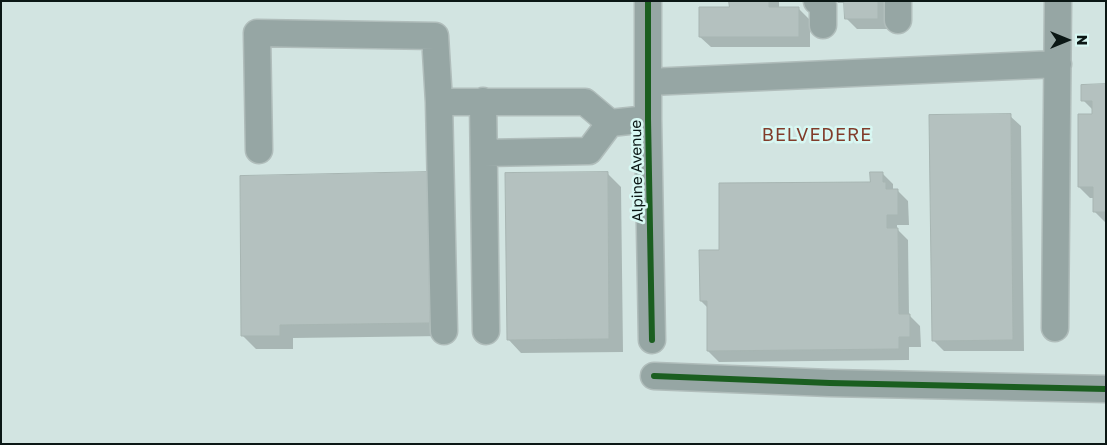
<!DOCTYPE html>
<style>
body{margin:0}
#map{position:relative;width:1107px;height:445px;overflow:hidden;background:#d2e4e1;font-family:"Golos Text",sans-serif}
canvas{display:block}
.frame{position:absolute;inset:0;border:2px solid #0b1715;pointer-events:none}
.north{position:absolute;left:1042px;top:15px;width:50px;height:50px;-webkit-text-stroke:4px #d8f8f3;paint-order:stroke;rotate:90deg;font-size:14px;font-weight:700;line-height:20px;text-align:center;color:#0b1715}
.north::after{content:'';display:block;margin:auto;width:18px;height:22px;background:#0b1715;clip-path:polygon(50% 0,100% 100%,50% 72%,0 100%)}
</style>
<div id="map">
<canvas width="1107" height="445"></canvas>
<div class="frame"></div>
<div class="north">N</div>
</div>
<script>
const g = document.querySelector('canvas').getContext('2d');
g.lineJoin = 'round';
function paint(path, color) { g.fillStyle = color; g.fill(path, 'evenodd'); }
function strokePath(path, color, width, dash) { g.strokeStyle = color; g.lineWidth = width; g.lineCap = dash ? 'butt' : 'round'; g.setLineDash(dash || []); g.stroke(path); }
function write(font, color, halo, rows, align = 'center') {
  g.font = font + ' "Golos Text",sans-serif'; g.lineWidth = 5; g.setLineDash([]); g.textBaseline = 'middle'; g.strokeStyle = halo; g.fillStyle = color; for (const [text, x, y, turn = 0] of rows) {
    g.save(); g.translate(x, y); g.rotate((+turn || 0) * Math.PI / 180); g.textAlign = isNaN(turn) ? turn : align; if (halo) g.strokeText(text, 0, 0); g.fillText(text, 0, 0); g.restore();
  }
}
const shadow = new Path2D(`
 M 730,1 L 779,1 L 779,9 L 799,9 L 810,20 L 810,47 L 711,47 L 700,37 L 730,9 Z
 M 836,1 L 888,1 L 888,29 L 857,29 L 846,18 L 846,3 L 838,3 Z
 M 1106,86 L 1106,222 L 1105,222 L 1094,211 L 1094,198 L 1090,198 L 1079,187 L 1093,115 L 1093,110 L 1083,100 Z
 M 1010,116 L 1021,126 L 1024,351 L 944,351 L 933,340 Z
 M 882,173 L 893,184 L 893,190 L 897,190 L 908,201 L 909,225 L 897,225 L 897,229 L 908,240 L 909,315 L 920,326 L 921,347 L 909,347 L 909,360 L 719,362 L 708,351 L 708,308 L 701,301 L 721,251 L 871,183 Z
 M 427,174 L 443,336 L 293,338 L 293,349 L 256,349 L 242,335 Z
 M 608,174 L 621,187 L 623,352 L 521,353 L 508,339 Z`);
const building = new Path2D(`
 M 729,1 L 769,1 L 769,7 L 799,7 L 799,37 L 699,37 L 699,7 L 729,7 Z
 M 844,1 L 878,1 L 878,19 L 845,19 Z
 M 1106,84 L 1106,212 L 1093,212 L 1093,187 L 1078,187 L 1078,114 L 1092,114 L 1092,101 L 1081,101 L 1081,85 Z
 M 1011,114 L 1013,340 L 932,341 L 929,115 Z
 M 428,172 L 430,323 L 280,325 L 280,336 L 241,336 L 240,176 Z
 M 608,172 L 609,339 L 507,340 L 505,173 Z
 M 870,172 L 883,172 L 883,182 L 886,182 L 886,189 L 898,189 L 898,215 L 887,215 L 887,228 L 898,228 L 899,314 L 910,314 L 910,337 L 899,337 L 899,349 L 707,351 L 707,301 L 700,301 L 699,250 L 719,250 L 719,183 L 870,182 Z`);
const minor = new Path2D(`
 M 648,1 L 648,119 L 652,340
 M 817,1 L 823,5 L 823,25
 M 898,1 L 898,20
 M 649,82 L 1058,64
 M 483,101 L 486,331
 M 439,102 L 585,102 L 610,123 L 648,119
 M 259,150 L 257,33 L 435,36 L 439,102 L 444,331
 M 484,153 L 589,151 L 610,123
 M 1055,328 L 1058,1
 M 654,376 L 830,383 L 1106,389`);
const cycleway = new Path2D(`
 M 648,1 L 648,119 L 652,340
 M 654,376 L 830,383 L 1106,389`);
const streetNames = [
 ["Alpine Avenue",637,171,-91]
];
const quarterNames = [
 ["BELVEDERE",817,135]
];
paint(shadow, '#0003');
paint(building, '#b4c1bf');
strokePath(building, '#a7b5b2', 1);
strokePath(minor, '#b0bdbb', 29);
strokePath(minor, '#96a6a4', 26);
strokePath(cycleway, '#1b5e20', 6);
write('15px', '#0b1715', '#d8f8f3', streetNames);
g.letterSpacing = '1px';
write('18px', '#813c2a', '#d8f8f3', quarterNames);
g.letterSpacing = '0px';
</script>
